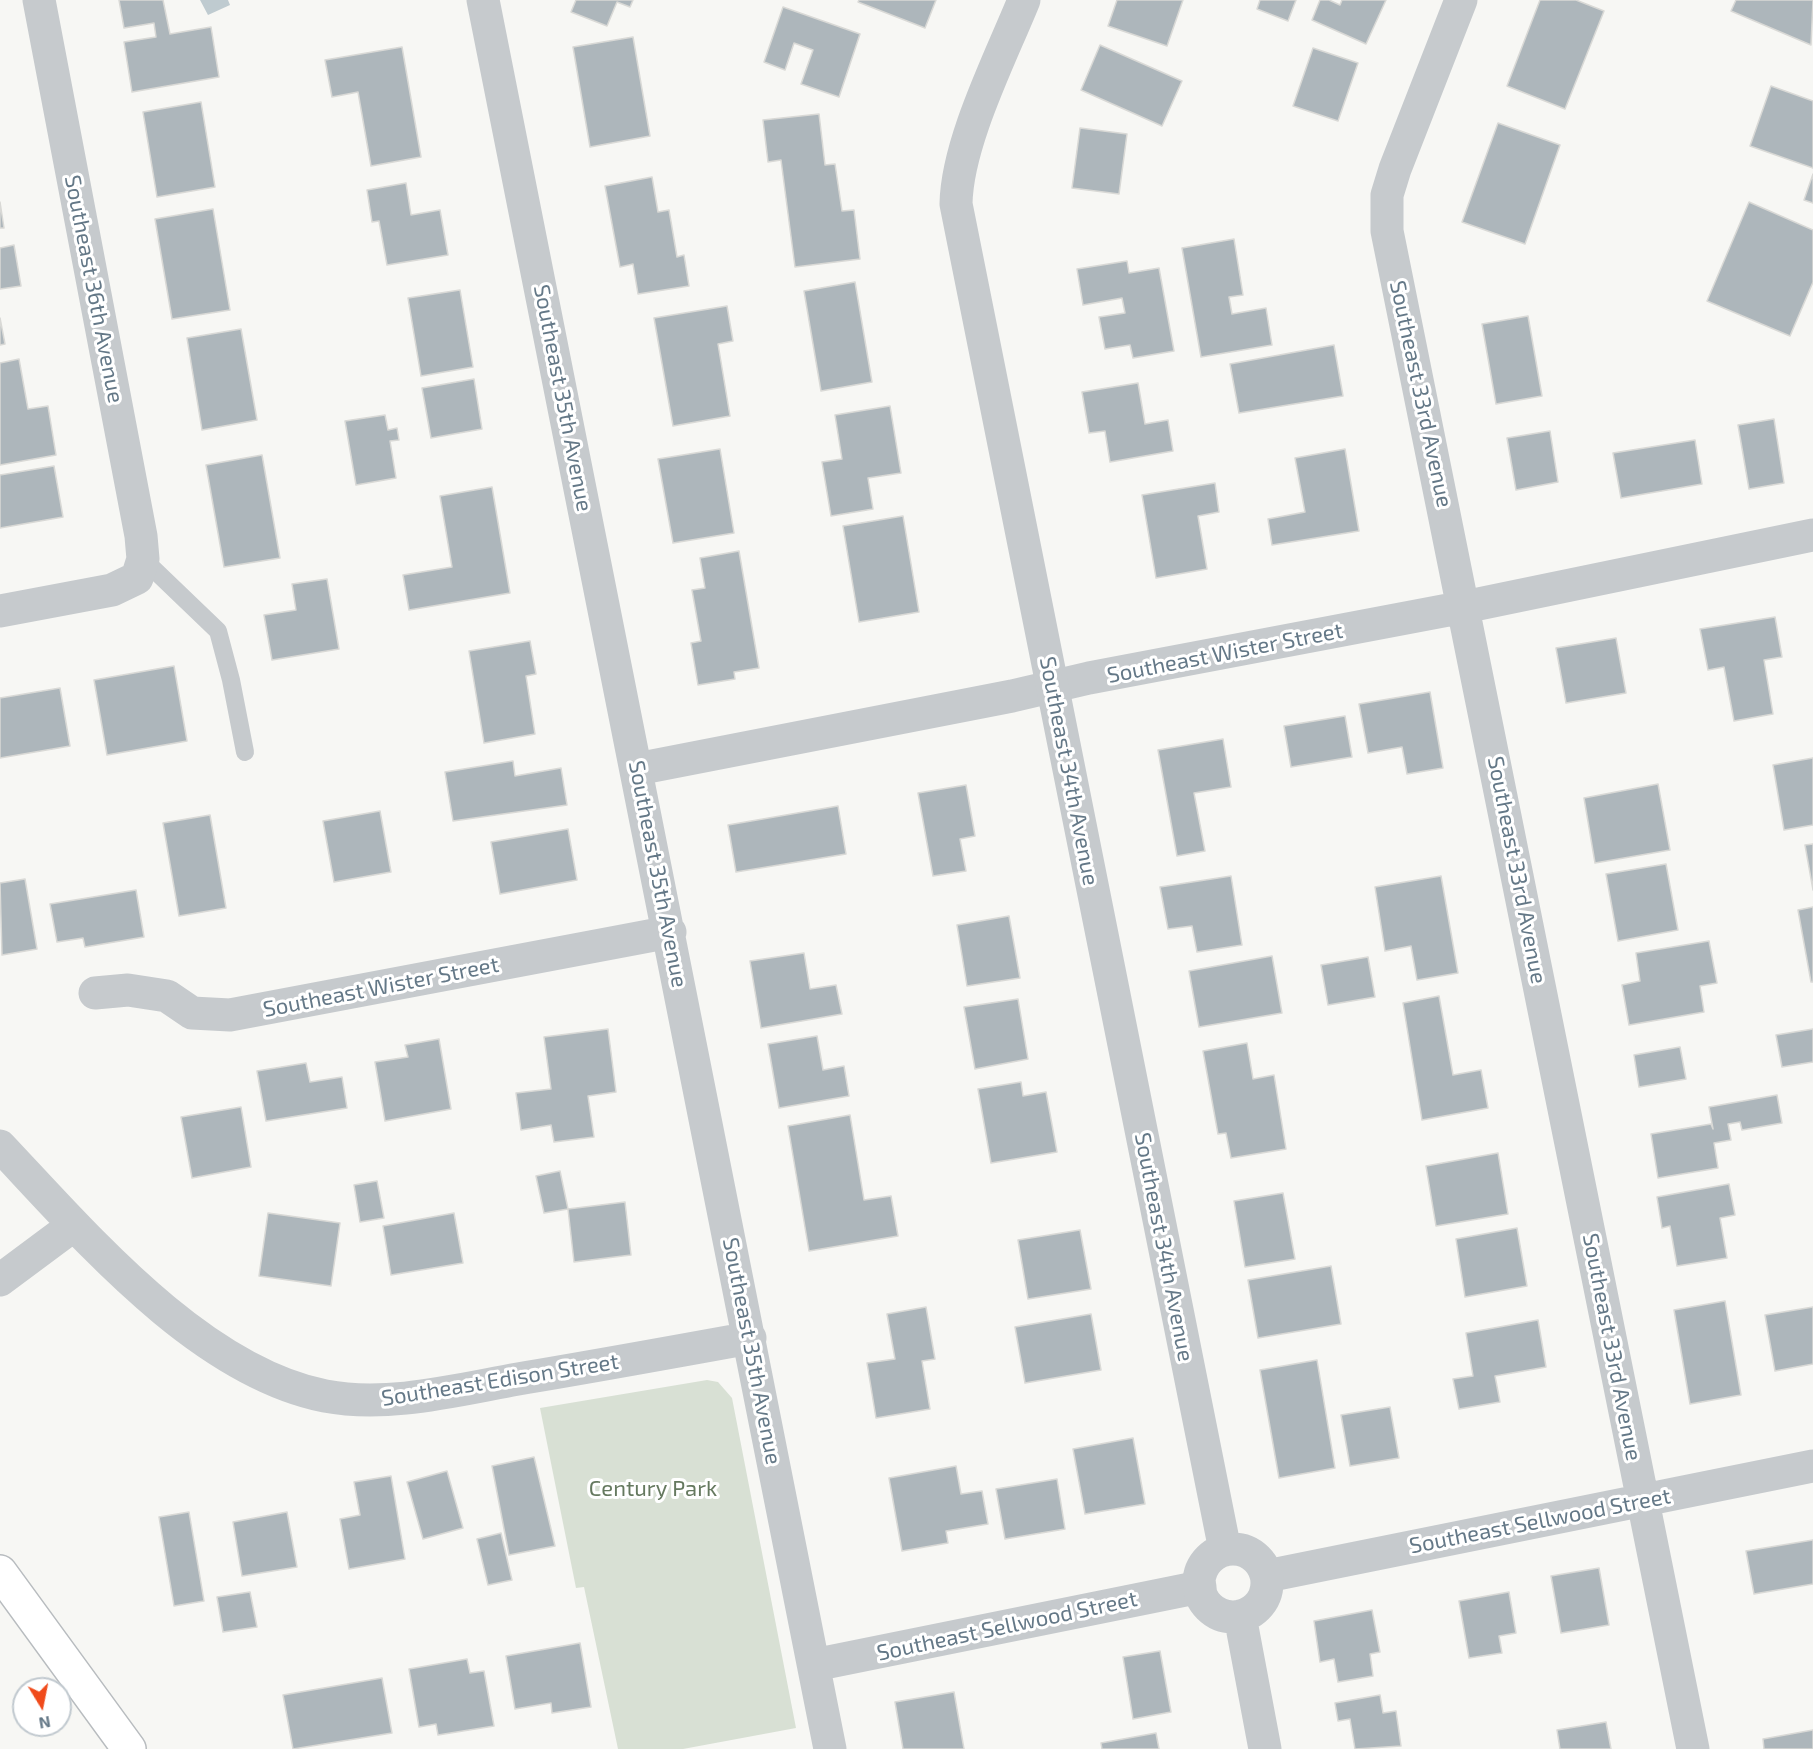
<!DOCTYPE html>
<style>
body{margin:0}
#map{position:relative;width:1813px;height:1749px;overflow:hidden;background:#f7f7f4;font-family:"Exo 2",sans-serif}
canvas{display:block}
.north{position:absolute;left:12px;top:1677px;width:60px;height:60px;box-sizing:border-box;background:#fff;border:2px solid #c1c9cf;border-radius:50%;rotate:170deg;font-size:16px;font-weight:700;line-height:24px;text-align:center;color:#647887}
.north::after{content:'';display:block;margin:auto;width:21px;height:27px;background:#f04b1b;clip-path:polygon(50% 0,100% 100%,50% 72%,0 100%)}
</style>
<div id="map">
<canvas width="1813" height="1749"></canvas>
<div class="north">N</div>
</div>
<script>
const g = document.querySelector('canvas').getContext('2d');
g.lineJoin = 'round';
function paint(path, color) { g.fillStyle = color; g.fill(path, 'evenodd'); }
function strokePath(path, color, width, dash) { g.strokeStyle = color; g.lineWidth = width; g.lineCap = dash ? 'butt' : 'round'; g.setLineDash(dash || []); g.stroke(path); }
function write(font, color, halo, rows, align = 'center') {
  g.font = font + ' "Exo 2",sans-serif'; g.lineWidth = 6; g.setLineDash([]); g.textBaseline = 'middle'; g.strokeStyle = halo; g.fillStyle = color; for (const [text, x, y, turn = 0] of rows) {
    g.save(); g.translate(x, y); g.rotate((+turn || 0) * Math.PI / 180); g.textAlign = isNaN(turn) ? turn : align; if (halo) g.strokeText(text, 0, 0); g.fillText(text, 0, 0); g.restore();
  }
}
const green = new Path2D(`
 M 707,1380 L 718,1382 L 732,1398 L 796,1728 L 683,1749 L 618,1749 L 584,1587 L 576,1588 L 540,1408 Z`);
const water = new Path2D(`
 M 200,0 L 228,0 L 230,5 L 208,15 Z`);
const building = new Path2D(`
 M 119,0 L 163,0 L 170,34 L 211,27 L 219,77 L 132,92 L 124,42 L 156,37 L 154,23 L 124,28 Z
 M 576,0 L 633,0 L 630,7 L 617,2 L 607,26 L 571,12 Z
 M 859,0 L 936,0 L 925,28 L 858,2 Z
 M 1117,0 L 1183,0 L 1167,46 L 1108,26 Z
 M 1260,0 L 1296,0 L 1288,21 L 1257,9 Z
 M 1320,0 L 1329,0 L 1340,5 L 1342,0 L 1386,0 L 1366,44 L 1312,20 Z
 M 1540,0 L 1576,0 L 1604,11 L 1565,109 L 1507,86 Z
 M 1736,0 L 1813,0 L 1811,45 L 1731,11 Z
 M 783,7 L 860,34 L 839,97 L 801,84 L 813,50 L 794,43 L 785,70 L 764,62 Z
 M 633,37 L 650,136 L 590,147 L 573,47 Z
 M 1100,45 L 1182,81 L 1162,126 L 1081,90 Z
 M 402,47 L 421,157 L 371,166 L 358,92 L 332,97 L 325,60 Z
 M 1313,48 L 1358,63 L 1338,121 L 1293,106 Z
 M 1771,86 L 1813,101 L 1813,168 L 1750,146 Z
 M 201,102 L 215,187 L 157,197 L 143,112 Z
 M 819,114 L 825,165 L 835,164 L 842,211 L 854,210 L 860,259 L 795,267 L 781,160 L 768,162 L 763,120 Z
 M 1498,123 L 1560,145 L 1525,244 L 1462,222 Z
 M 1080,128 L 1127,134 L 1119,194 L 1072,188 Z
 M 1813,174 L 1813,203 L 1804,200 Z
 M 652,177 L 658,212 L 669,210 L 677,257 L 684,255 L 689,286 L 638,294 L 633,264 L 620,267 L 605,186 Z
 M 406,183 L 411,215 L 440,210 L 448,255 L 387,265 L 379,221 L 372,222 L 367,190 Z
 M 0,202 L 4,228 L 0,228 Z
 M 1749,202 L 1813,230 L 1813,282 L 1790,336 L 1707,301 Z
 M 213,209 L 230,310 L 172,319 L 155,219 Z
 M 1234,239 L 1243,295 L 1229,297 L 1232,314 L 1266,308 L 1272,345 L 1201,357 L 1182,248 Z
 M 14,245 L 21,286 L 0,289 L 0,248 Z
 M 1127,261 L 1129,273 L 1159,268 L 1174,351 L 1133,358 L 1130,345 L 1105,349 L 1099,317 L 1125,313 L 1122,298 L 1083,305 L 1077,269 Z
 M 855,282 L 872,382 L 821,391 L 804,291 Z
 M 460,290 L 473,367 L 421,376 L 408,298 Z
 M 727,306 L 733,341 L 718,344 L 730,416 L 673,426 L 654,318 Z
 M 1528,316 L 1542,396 L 1496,404 L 1482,324 Z
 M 0,318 L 5,344 L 0,345 Z
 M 241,329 L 257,420 L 202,430 L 187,338 Z
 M 1334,345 L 1343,396 L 1239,413 L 1230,364 Z
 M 19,359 L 28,409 L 48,406 L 56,455 L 0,465 L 0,363 Z
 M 474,379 L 482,429 L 431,438 L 422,388 Z
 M 1138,383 L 1145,424 L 1168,420 L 1173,451 L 1110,462 L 1105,431 L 1089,433 L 1082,392 Z
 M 890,406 L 901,473 L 868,478 L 873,509 L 831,516 L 822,462 L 842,459 L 835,415 Z
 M 385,415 L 388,430 L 397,428 L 399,440 L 390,441 L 396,478 L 356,485 L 345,421 Z
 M 1774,419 L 1784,483 L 1749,489 L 1738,425 Z
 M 1550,431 L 1558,482 L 1516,490 L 1507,438 Z
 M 1695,440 L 1702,484 L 1621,498 L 1613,453 Z
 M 720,449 L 734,533 L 673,543 L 658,459 Z
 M 1345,449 L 1359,531 L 1272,545 L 1268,519 L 1305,512 L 1295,458 Z
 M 262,455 L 280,558 L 224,567 L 206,465 Z
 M 54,466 L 63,517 L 0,528 L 0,475 Z
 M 1215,483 L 1219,512 L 1198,516 L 1207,569 L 1156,578 L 1142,495 Z
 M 492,487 L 510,593 L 409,610 L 403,575 L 452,567 L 440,496 Z
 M 903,516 L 919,612 L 859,622 L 843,526 Z
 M 739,551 L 759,668 L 734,672 L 735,679 L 698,685 L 691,643 L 701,641 L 692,590 L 705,588 L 700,558 Z
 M 327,579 L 339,649 L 272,660 L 264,615 L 296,610 L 292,584 Z
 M 1775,617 L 1782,657 L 1764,660 L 1773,714 L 1734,721 L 1724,667 L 1708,670 L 1700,629 Z
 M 1616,638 L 1626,693 L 1566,703 L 1556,648 Z
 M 530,641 L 536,674 L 526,676 L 535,734 L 484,743 L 469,651 Z
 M 174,666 L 187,741 L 107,755 L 94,680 Z
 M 60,688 L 70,746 L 0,758 L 0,698 Z
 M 1430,692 L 1443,768 L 1407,774 L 1402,747 L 1368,753 L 1359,704 Z
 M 1345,716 L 1352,757 L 1291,767 L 1284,726 Z
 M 1223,739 L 1231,787 L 1194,793 L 1205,851 L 1177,856 L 1158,750 Z
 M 1813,758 L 1813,825 L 1784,830 L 1773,765 Z
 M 513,761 L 515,776 L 561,768 L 567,805 L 453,821 L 445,772 Z
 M 1658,784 L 1670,850 L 1595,863 L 1584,798 Z
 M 966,785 L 975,836 L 960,839 L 966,871 L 933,876 L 918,793 Z
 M 838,806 L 846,854 L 736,872 L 728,825 Z
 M 380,811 L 391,872 L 334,882 L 323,821 Z
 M 210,815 L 226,908 L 179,916 L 163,823 Z
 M 568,829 L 577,880 L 500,894 L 491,842 Z
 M 1813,844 L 1813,890 L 1805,845 Z
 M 1666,864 L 1678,930 L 1618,941 L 1606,874 Z
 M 1231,876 L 1242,945 L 1197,952 L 1192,926 L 1168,929 L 1160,887 Z
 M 1441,876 L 1458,973 L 1417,980 L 1411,946 L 1385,951 L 1375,887 Z
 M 25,879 L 37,949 L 2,955 L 0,883 Z
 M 136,890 L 144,937 L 85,947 L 83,938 L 57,942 L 50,904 Z
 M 1813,907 L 1813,982 L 1811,982 L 1798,910 Z
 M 1009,916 L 1020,978 L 967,986 L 957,925 Z
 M 1709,941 L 1717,983 L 1700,986 L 1704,1012 L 1629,1025 L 1622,985 L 1640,981 L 1636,953 Z
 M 804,953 L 810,989 L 836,985 L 842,1014 L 761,1028 L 750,961 Z
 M 1272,956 L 1282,1013 L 1199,1027 L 1189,971 Z
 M 1368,957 L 1375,997 L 1328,1005 L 1321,965 Z
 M 1439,996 L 1453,1075 L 1481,1070 L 1488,1108 L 1422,1120 L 1403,1003 Z
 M 1018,999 L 1028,1059 L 975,1069 L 964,1007 Z
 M 608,1029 L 616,1092 L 588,1096 L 594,1137 L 554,1142 L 551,1125 L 521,1130 L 516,1093 L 551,1089 L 544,1037 Z
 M 1813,1029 L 1813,1062 L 1782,1067 L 1776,1035 Z
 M 817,1036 L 823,1070 L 844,1066 L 849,1096 L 779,1108 L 768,1044 Z
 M 439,1039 L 451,1109 L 385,1121 L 375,1062 L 408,1057 L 405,1045 Z
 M 1247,1043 L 1253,1079 L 1274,1075 L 1286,1149 L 1231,1158 L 1226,1133 L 1218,1134 L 1203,1051 Z
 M 1680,1047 L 1686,1079 L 1639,1087 L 1634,1055 Z
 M 306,1063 L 310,1082 L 342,1077 L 347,1108 L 266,1121 L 257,1071 Z
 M 1021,1082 L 1023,1096 L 1046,1092 L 1057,1152 L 991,1163 L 978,1089 Z
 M 1777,1095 L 1782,1123 L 1742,1130 L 1740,1122 L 1728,1124 L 1731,1140 L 1714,1143 L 1718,1168 L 1658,1178 L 1651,1134 L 1711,1124 L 1713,1129 L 1709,1107 Z
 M 241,1107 L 251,1167 L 192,1178 L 181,1117 Z
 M 850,1115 L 864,1200 L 891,1196 L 898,1236 L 809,1251 L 788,1126 Z
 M 1498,1153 L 1508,1214 L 1436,1226 L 1426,1166 Z
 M 560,1171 L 568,1209 L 544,1213 L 536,1176 Z
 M 377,1181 L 384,1218 L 360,1222 L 354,1185 Z
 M 1729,1184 L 1735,1215 L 1720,1218 L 1727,1258 L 1677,1266 L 1670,1226 L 1662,1228 L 1657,1197 Z
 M 1283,1193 L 1295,1259 L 1245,1267 L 1234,1201 Z
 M 625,1202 L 631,1255 L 574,1262 L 568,1209 Z
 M 268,1213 L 340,1223 L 331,1286 L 259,1276 Z
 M 454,1213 L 463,1263 L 391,1275 L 383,1226 Z
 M 1517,1228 L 1527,1286 L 1465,1297 L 1456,1239 Z
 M 1080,1230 L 1091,1289 L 1028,1299 L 1018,1240 Z
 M 1331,1266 L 1341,1324 L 1258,1338 L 1248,1280 Z
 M 1725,1301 L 1741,1395 L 1690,1404 L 1674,1310 Z
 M 926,1307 L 935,1359 L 922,1361 L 930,1409 L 876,1418 L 867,1363 L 895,1359 L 887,1314 Z
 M 1813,1307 L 1813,1364 L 1775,1371 L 1765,1315 Z
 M 1091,1314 L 1101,1370 L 1025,1383 L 1015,1327 Z
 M 1538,1320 L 1546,1367 L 1495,1376 L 1500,1402 L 1459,1409 L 1453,1379 L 1473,1376 L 1466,1333 Z
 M 1317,1360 L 1335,1468 L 1279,1478 L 1260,1370 Z
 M 1390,1407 L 1399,1458 L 1350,1466 L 1341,1415 Z
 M 1133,1438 L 1145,1504 L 1085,1514 L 1073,1449 Z
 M 534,1457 L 555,1546 L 509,1555 L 492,1466 Z
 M 956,1466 L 961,1494 L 982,1491 L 988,1524 L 946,1531 L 948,1543 L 902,1551 L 889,1478 Z
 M 447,1471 L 463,1528 L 423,1539 L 407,1482 Z
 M 391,1476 L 405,1559 L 349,1569 L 340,1519 L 360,1515 L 354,1482 Z
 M 1057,1479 L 1065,1529 L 1005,1539 L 996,1489 Z
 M 189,1512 L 204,1601 L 174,1606 L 159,1517 Z
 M 287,1512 L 297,1567 L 242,1576 L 233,1522 Z
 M 501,1533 L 512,1580 L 488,1585 L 477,1539 Z
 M 1813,1540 L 1813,1584 L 1754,1594 L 1746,1551 Z
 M 1599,1568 L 1609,1625 L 1561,1633 L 1551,1576 Z
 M 250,1592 L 257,1627 L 223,1632 L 217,1597 Z
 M 1509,1592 L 1516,1633 L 1499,1636 L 1502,1653 L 1469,1658 L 1459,1601 Z
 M 1372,1610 L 1380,1652 L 1370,1654 L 1373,1676 L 1338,1682 L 1334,1659 L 1320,1662 L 1314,1621 Z
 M 580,1643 L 591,1707 L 552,1713 L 551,1703 L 515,1709 L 506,1656 Z
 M 1160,1651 L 1171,1712 L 1133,1719 L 1123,1657 Z
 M 467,1659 L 470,1673 L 484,1671 L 494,1726 L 438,1735 L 436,1724 L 419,1727 L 409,1669 Z
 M 382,1678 L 392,1733 L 293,1749 L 283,1695 Z
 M 954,1692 L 964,1749 L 903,1749 L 895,1702 Z
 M 1380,1695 L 1383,1713 L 1396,1711 L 1401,1746 L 1355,1749 L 1350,1719 L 1338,1721 L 1335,1703 Z
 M 1606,1722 L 1611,1749 L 1560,1749 L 1557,1730 Z
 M 1813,1730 L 1813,1749 L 1764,1749 L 1763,1739 Z
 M 1156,1733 L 1159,1749 L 1102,1749 L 1101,1743 Z`);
const service = new Path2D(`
 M 143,559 L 218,631 L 231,680 L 245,752`);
const minor = new Path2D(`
 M 483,0 L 830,1749
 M 1461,0 L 1395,169 L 1387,195 L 1387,231 L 1693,1749
 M 0,611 L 112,590 L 137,578 L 143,559 L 141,536 L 39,0
 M 637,769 L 1012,696 L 1089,678 L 1464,607 L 1813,535
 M 95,993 L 128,990 L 167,996 L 192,1013 L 230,1015 L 670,932
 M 0,1146 C 85,1236 199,1371 325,1396 C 388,1408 456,1390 518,1379 C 596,1366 673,1352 750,1338
 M 0,1280 L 74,1225
 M 1267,1576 L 1813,1466
 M 814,1665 L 1200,1587`);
const tertiary = new Path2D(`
 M 1024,0 C 1000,59 957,143 956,204 L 1225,1550
 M1199 1583a34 34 0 1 1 68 0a34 34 0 1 1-68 0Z
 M 1240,1616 L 1265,1749`);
const trunk = new Path2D(`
 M 0,1572 L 129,1749`);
const streetNames = [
 ["Southeast 36th Avenue",94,289,79],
 ["Southeast 33rd Avenue",1421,394,78],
 ["Southeast 35th Avenue",563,398,79],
 ["Southeast Wister Street",1225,653,-11],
 ["Southeast 34th Avenue",1069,771,79],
 ["Southeast 33rd Avenue",1517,870,79],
 ["Southeast 35th Avenue",658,874,79],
 ["Southeast Wister Street",381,987,-11],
 ["Southeast 34th Avenue",1164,1247,79],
 ["Southeast 33rd Avenue",1612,1347,79],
 ["Southeast 35th Avenue",752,1351,79],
 ["Southeast Edison Street",500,1380,-9],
 ["Southeast Sellwood Street",1540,1521,-11],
 ["Southeast Sellwood Street",1007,1626,-12]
];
const parkNames = [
 ["Century Park",653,1489]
];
paint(green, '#d8e0d4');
paint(water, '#bfcbd0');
paint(building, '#adb6bb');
strokePath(building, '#d9d9d6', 1.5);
strokePath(trunk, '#b8bcbf', 36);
strokePath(service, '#c6cacd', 18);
strokePath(minor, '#c6cacd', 33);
strokePath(tertiary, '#c6cacd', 33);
strokePath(trunk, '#fff', 33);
write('22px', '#647887', '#fff', streetNames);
write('22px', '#65795f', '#fff', parkNames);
</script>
